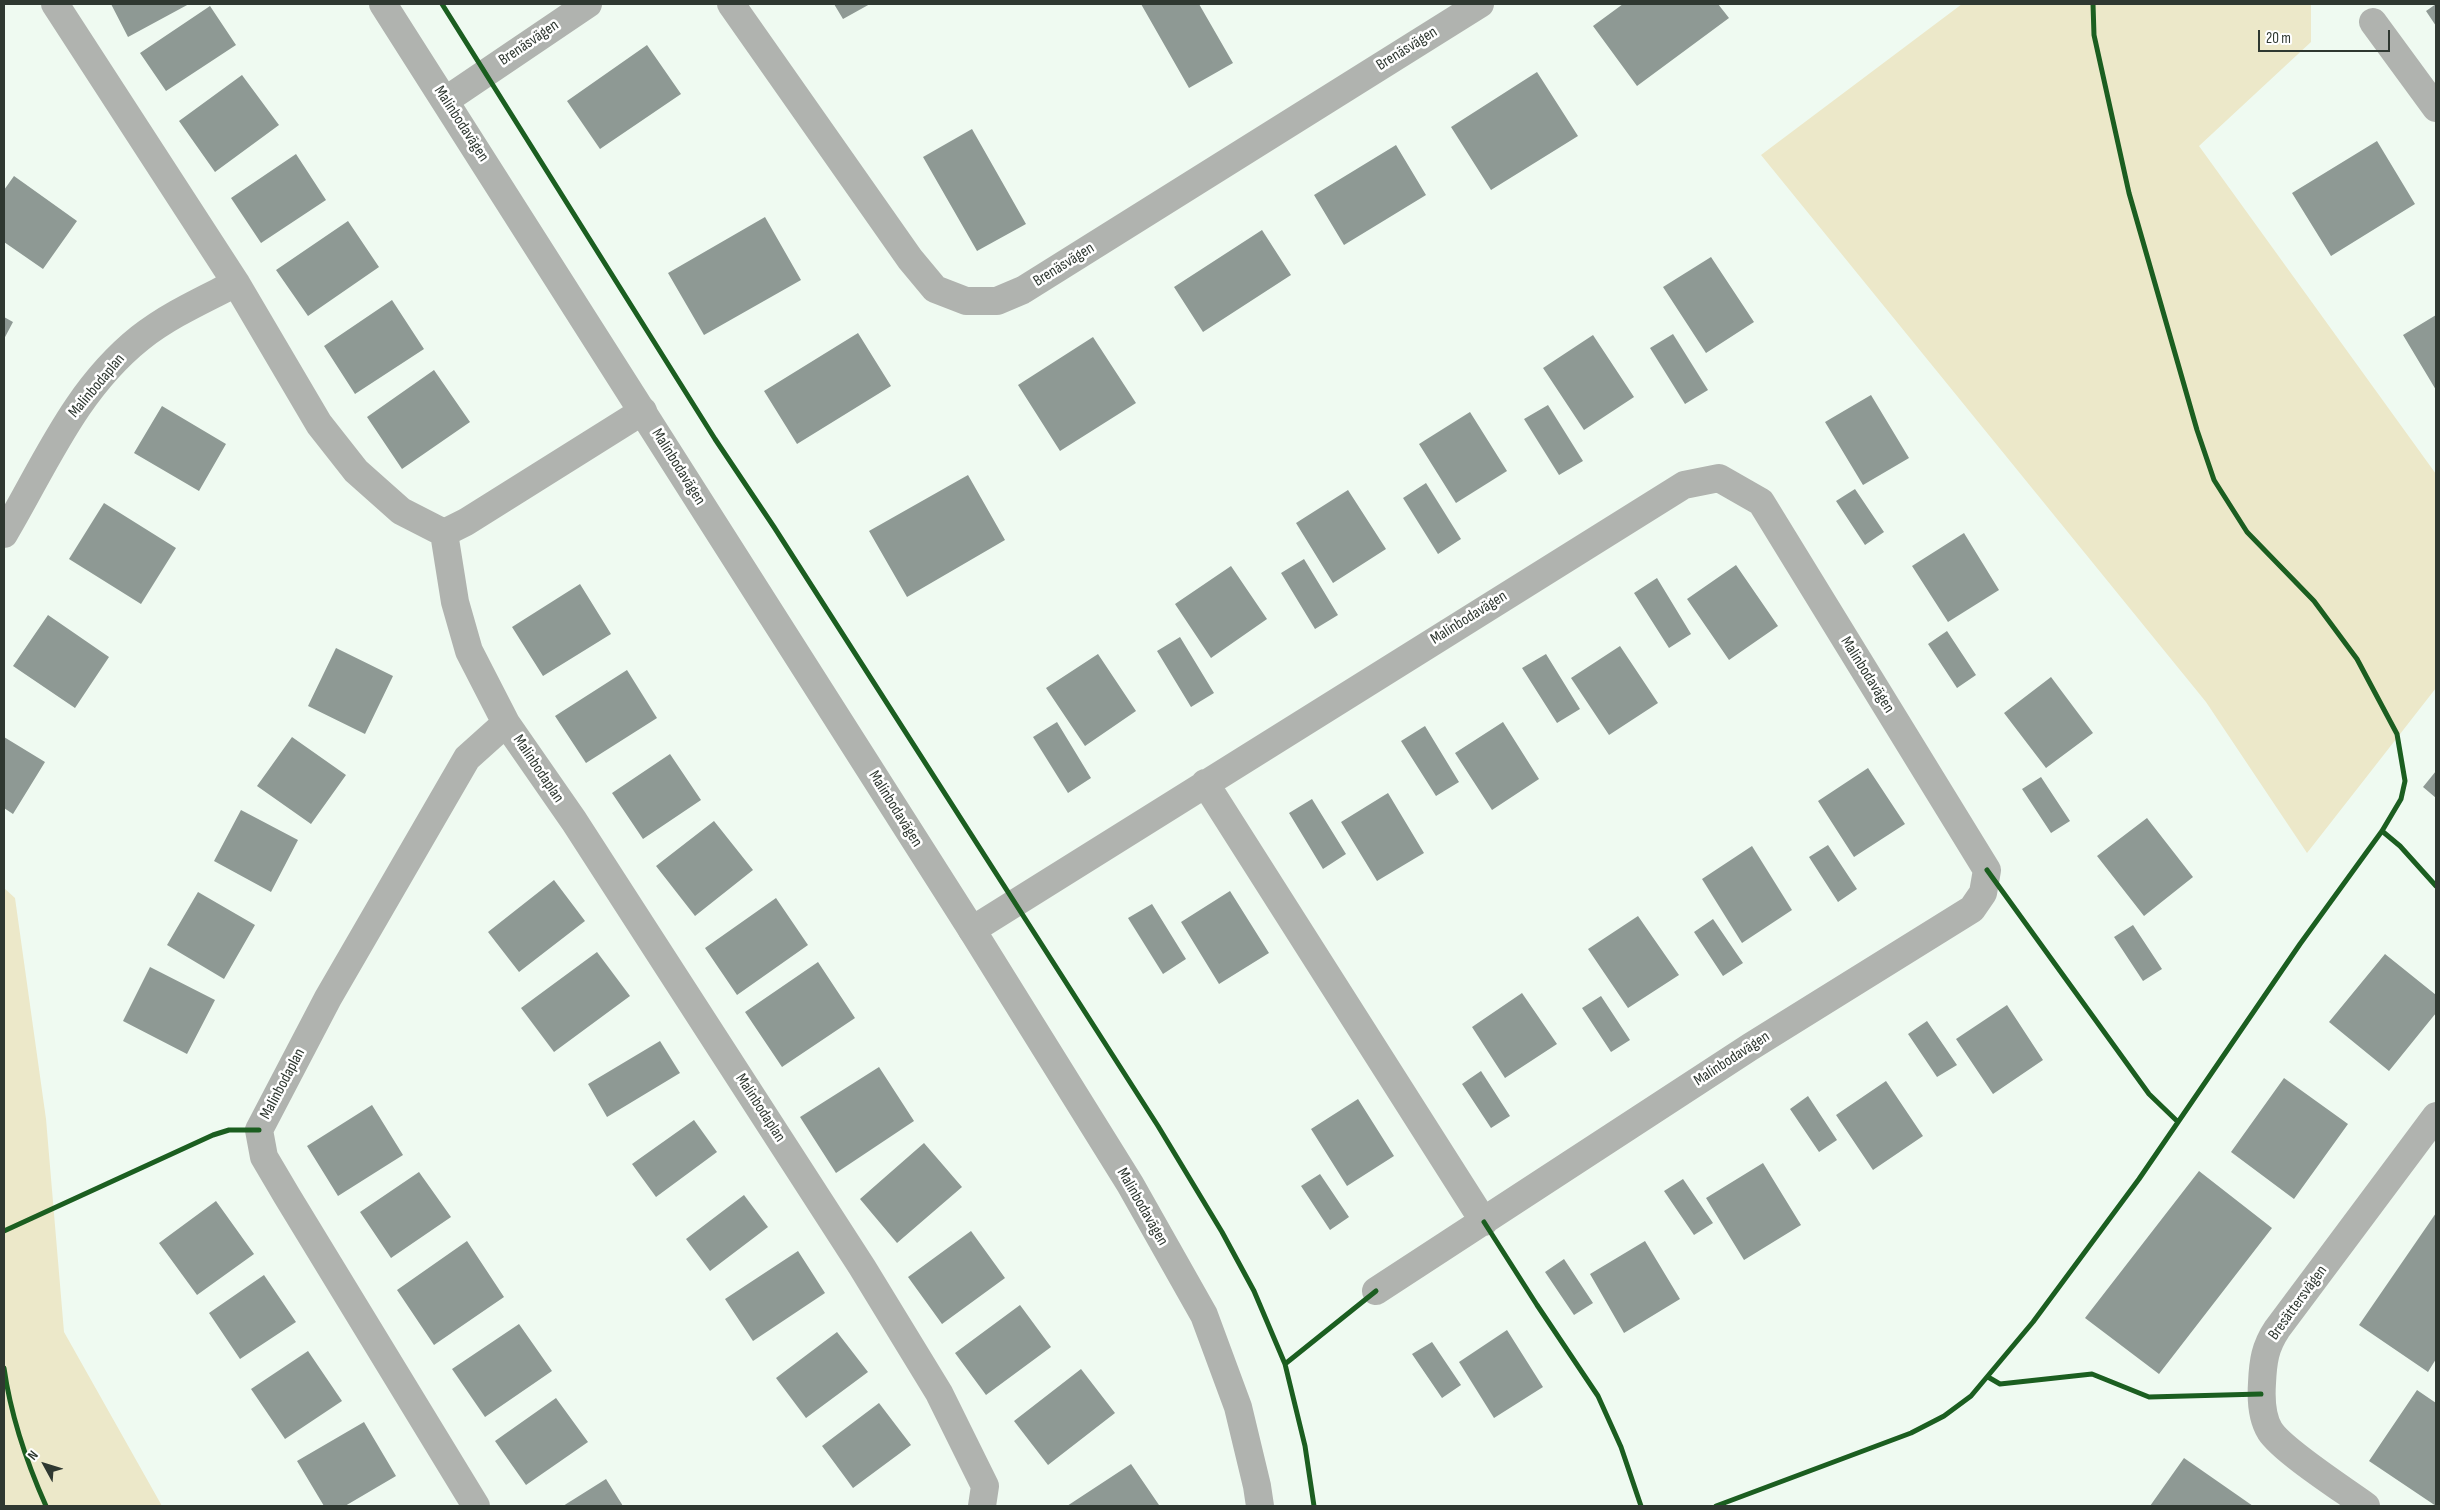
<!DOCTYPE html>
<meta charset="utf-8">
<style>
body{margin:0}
#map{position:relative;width:2440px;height:1510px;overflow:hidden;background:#effaf1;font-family:"Sofia Sans Condensed",sans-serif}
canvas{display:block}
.frame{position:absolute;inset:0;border:5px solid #2f3831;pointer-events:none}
.north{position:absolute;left:20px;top:1440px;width:50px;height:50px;-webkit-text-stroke:4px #fff;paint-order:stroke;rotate:309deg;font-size:14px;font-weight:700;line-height:20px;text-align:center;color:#2f3831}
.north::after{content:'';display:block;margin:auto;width:18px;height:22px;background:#2f3831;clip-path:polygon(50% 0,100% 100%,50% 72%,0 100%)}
.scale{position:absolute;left:2258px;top:30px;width:132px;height:22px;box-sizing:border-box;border:2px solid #2f3831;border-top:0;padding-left:6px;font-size:15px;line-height:18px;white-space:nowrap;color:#2f3831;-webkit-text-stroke:4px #fff;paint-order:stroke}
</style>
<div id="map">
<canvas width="2440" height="1510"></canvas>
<div class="frame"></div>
<div class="north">N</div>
<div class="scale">20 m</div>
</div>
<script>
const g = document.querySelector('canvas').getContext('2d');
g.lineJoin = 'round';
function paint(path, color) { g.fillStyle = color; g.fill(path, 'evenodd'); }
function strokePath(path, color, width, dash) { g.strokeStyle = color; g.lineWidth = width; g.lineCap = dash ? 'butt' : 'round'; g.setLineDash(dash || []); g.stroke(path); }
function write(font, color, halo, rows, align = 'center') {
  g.font = font + ' "Sofia Sans Condensed",sans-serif'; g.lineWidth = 5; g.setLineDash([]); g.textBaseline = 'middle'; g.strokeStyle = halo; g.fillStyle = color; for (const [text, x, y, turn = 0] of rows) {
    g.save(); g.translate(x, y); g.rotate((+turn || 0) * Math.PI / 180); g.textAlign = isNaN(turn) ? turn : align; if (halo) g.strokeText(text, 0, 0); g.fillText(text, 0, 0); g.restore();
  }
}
const green = new Path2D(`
 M 1962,4 L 2311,4 L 2311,42 L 2199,146 L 2436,474 L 2436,688 L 2307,853 L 2206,702 L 1761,155 Z
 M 4,888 L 15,898 L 46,1119 L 64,1332 L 162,1506 L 4,1506 Z`);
const building = new Path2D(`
 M 111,4 L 189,4 L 128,37 Z
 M 834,4 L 870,4 L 843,19 Z
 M 1141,4 L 1199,4 L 1233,63 L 1189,88 Z
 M 1623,4 L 1718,4 L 1729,18 L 1637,86 L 1593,26 Z
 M 2436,4 L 2436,26 L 2426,11 Z
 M 210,6 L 236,45 L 166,91 L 140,53 Z
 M 647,45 L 681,94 L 600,149 L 567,101 Z
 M 1537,72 L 1578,136 L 1491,190 L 1451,127 Z
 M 242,75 L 279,125 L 215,172 L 179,121 Z
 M 972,129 L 1026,224 L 977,251 L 923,157 Z
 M 2377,141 L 2415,204 L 2331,256 L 2292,193 Z
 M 1396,145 L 1426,195 L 1344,245 L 1314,195 Z
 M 296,154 L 326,200 L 261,243 L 231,198 Z
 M 14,176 L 77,221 L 43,269 L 4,242 L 4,190 Z
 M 765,217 L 801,280 L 704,335 L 668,273 Z
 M 348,221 L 379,267 L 308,316 L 276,270 Z
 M 1262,230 L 1291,275 L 1203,332 L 1174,287 Z
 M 1711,257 L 1754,322 L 1706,353 L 1663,287 Z
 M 392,300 L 424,349 L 355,394 L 324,346 Z
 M 2436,315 L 2436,390 L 2403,335 Z
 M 4,317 L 13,322 L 4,339 Z
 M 858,333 L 891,386 L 797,444 L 764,391 Z
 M 1673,334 L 1708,390 L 1685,404 L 1650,348 Z
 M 1593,335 L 1634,397 L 1584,430 L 1543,368 Z
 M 1093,337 L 1136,403 L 1060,451 L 1018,385 Z
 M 434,370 L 470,422 L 402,469 L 367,417 Z
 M 1871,395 L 1909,458 L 1863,485 L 1825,422 Z
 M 1548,405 L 1583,461 L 1559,475 L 1524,419 Z
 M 162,406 L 226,444 L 199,491 L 134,453 Z
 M 1470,412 L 1507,471 L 1456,503 L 1419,444 Z
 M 968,475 L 1005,540 L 907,597 L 869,531 Z
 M 1426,483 L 1461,539 L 1438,554 L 1403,498 Z
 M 1855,489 L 1884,532 L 1865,545 L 1836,501 Z
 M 1348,490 L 1386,549 L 1333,583 L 1296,523 Z
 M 104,503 L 176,548 L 141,604 L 69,559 Z
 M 1964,533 L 1999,590 L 1948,622 L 1912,566 Z
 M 1304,559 L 1338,615 L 1315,629 L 1281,573 Z
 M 1736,565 L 1778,626 L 1729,660 L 1687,599 Z
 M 1231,566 L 1267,619 L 1211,658 L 1175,604 Z
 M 1657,578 L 1691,634 L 1669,648 L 1634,593 Z
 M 580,584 L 611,634 L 543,676 L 512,627 Z
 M 48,615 L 109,657 L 75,708 L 13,666 Z
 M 1947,631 L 1976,675 L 1957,688 L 1928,644 Z
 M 1180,637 L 1214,693 L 1191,707 L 1157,651 Z
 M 1620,646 L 1658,703 L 1609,735 L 1571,678 Z
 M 336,648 L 393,676 L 365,734 L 308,706 Z
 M 1098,654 L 1136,711 L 1085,746 L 1046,688 Z
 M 1546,654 L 1580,709 L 1557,723 L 1522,668 Z
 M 627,670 L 657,718 L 586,763 L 555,716 Z
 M 2051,677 L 2093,733 L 2046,768 L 2004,713 Z
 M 1057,722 L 1091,778 L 1068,793 L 1033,737 Z
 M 1503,722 L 1539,779 L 1492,810 L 1455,753 Z
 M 1425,726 L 1459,782 L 1436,796 L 1401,741 Z
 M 4,737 L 45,762 L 13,814 L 4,808 Z
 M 292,737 L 346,775 L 311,824 L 257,786 Z
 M 670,754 L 701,800 L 643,839 L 612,793 Z
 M 1868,768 L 1905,824 L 1854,857 L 1818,801 Z
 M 2436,771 L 2436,798 L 2423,787 Z
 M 2041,777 L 2070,821 L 2051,833 L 2022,789 Z
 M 1388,793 L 1424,853 L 1377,881 L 1341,822 Z
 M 1312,799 L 1346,854 L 1323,869 L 1289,813 Z
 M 241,810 L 298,840 L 271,892 L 214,861 Z
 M 2147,818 L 2193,877 L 2144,916 L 2097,856 Z
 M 714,821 L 753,870 L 695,916 L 656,866 Z
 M 1828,845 L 1857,889 L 1838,902 L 1809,857 Z
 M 1752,846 L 1792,910 L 1742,943 L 1702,879 Z
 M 554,880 L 585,921 L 519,972 L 488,932 Z
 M 1230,891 L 1269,953 L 1219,984 L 1181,922 Z
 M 198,892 L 255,925 L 224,979 L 167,945 Z
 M 776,898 L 808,945 L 737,995 L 705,948 Z
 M 1152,904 L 1186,959 L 1163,974 L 1128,918 Z
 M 1638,916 L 1679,975 L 1628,1008 L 1588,949 Z
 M 1713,919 L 1743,963 L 1723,976 L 1694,932 Z
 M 2133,925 L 2162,969 L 2143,981 L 2114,937 Z
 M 597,952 L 630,996 L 554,1052 L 521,1008 Z
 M 2385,954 L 2436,995 L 2436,1013 L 2389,1071 L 2329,1022 Z
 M 818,962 L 855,1018 L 782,1067 L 745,1012 Z
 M 150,967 L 215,1000 L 187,1054 L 123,1021 Z
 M 1522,993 L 1557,1044 L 1505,1078 L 1472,1027 Z
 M 1601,996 L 1630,1040 L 1611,1052 L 1582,1008 Z
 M 2007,1005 L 2043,1060 L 1993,1094 L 1956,1039 Z
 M 1927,1021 L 1957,1065 L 1937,1077 L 1908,1034 Z
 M 660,1041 L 680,1073 L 607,1117 L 588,1084 Z
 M 879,1067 L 914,1121 L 836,1173 L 800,1117 Z
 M 1481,1071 L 1510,1116 L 1491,1128 L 1462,1084 Z
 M 2284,1078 L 2348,1124 L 2294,1199 L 2231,1152 Z
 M 1886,1081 L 1923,1136 L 1873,1170 L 1836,1115 Z
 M 1808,1096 L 1837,1140 L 1819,1152 L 1790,1109 Z
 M 1358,1099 L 1394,1156 L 1347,1186 L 1311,1129 Z
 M 372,1105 L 403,1155 L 338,1196 L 307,1146 Z
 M 694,1120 L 717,1152 L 656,1197 L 632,1164 Z
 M 924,1143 L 962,1187 L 897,1243 L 860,1199 Z
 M 1763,1163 L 1801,1225 L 1744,1260 L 1706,1198 Z
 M 2199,1171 L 2272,1228 L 2159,1374 L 2085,1318 Z
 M 419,1172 L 451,1217 L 391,1258 L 360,1212 Z
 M 1320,1174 L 1349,1217 L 1330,1230 L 1301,1186 Z
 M 1683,1179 L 1713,1223 L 1694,1235 L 1664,1191 Z
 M 744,1195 L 768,1227 L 710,1271 L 686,1239 Z
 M 216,1201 L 254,1254 L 197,1295 L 159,1243 Z
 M 2436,1213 L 2436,1359 L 2428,1372 L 2359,1325 Z
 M 971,1231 L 1005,1278 L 942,1324 L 908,1277 Z
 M 467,1241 L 504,1297 L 434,1345 L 397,1290 Z
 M 1645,1241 L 1680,1299 L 1624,1333 L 1590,1274 Z
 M 798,1251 L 825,1293 L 753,1341 L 725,1299 Z
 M 1564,1259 L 1593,1303 L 1574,1315 L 1545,1272 Z
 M 264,1275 L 296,1322 L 240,1359 L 209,1313 Z
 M 1020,1305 L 1051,1347 L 986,1395 L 955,1353 Z
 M 519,1324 L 552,1371 L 485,1417 L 452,1369 Z
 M 1507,1330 L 1543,1387 L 1494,1418 L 1459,1362 Z
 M 837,1332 L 868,1372 L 806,1418 L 776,1378 Z
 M 1432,1342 L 1461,1385 L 1442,1398 L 1412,1354 Z
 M 308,1351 L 342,1401 L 285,1439 L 251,1389 Z
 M 1081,1369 L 1115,1413 L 1048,1465 L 1014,1421 Z
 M 2417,1390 L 2436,1403 L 2436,1506 L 2369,1461 Z
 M 556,1398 L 588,1442 L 526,1485 L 495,1441 Z
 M 879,1403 L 911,1445 L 853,1488 L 822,1446 Z
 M 364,1422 L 396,1476 L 345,1506 L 324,1506 L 297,1461 Z
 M 2184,1458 L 2253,1506 L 2150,1506 Z
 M 1131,1464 L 1159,1505 L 1067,1506 Z
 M 606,1479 L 623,1506 L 563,1506 Z`);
const minor = new Path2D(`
 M 55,4 L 236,283 L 319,424 L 356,471 L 401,511 L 444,533 L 466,522 L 643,411
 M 731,4 L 910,259 L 935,289 L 966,301 L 997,301 L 1023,290 L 1480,4
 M 2373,22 L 2436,108
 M 446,100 L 588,4
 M 444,533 L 455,602 L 469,651 L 506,723 L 574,821 L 862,1267 L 939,1393 L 985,1486 L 982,1506
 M 4,534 C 45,465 75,390 140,338 C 169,315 203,300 236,283
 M 1205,783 L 1484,1222
 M 972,930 L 1684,485 L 1719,478 L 1761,502 L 1987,870 L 1983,893 L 1972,909 L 1750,1047 L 1376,1291
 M 476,1506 L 287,1196 L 264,1157 L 259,1130 L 328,998 L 467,758 L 506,723
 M 2366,1506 C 2344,1490 2283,1451 2270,1431 C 2262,1418 2261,1398 2262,1383 C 2263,1361 2265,1347 2277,1329 L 2436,1116`);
const tertiary = new Path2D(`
 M 383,4 L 972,930 L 1130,1184 L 1204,1315 L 1238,1407 L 1257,1486 L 1260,1506`);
const cycleway = new Path2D(`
 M 442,4 L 715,439 L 774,527 L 1158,1126 L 1222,1232 L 1254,1291 L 1285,1364 L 1305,1446 L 1314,1506
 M 2382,831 L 2400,846 L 2436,886
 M 1987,870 L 2149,1094 L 2177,1121
 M 1484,1222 L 1537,1305 L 1598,1396 L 1621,1447 L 1641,1506
 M 4,1231 L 213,1135 L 229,1130 L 259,1130
 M 1285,1364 L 1376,1291
 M 4,1368 C 11,1417 26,1461 46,1506
 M 1988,1377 L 2000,1384 L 2092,1374 L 2149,1397 L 2261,1394
 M 1716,1506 L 1911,1433 L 1944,1416 L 1971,1396 L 2033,1322 L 2139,1179 L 2300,944 L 2382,831 L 2401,799 L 2405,781 L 2397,734 L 2357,659 L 2314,601 L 2247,532 L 2214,480 L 2197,430 L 2129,193 L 2094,35 L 2093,4`);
const streetNames = [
 ["Brenäsvägen",529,43,-34],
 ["Brenäsvägen",1407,49,-32],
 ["Malinbodavägen",461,124,57],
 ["Brenäsvägen",1064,265,-32],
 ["Malinbodaplan",97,386,-50],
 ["Malinbodavägen",678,467,58],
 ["Malinbodavägen",1469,618,-32],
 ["Malinbodavägen",1867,675,58],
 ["Malinbodaplan",538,769,56],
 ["Malinbodavägen",895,809,58],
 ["Malinbodavägen",1732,1059,-33],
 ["Malinbodaplan",283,1084,-62],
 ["Malinbodaplan",760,1108,57],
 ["Malinbodavägen",1142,1207,60],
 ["Bresättersvägen",2298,1303,-54]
];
paint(green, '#ece8c9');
paint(building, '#8e9994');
strokePath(minor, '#b0b3af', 28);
strokePath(tertiary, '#b0b3af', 28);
strokePath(cycleway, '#1b5e20', 5);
write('16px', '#2f3831', '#fff', streetNames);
</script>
